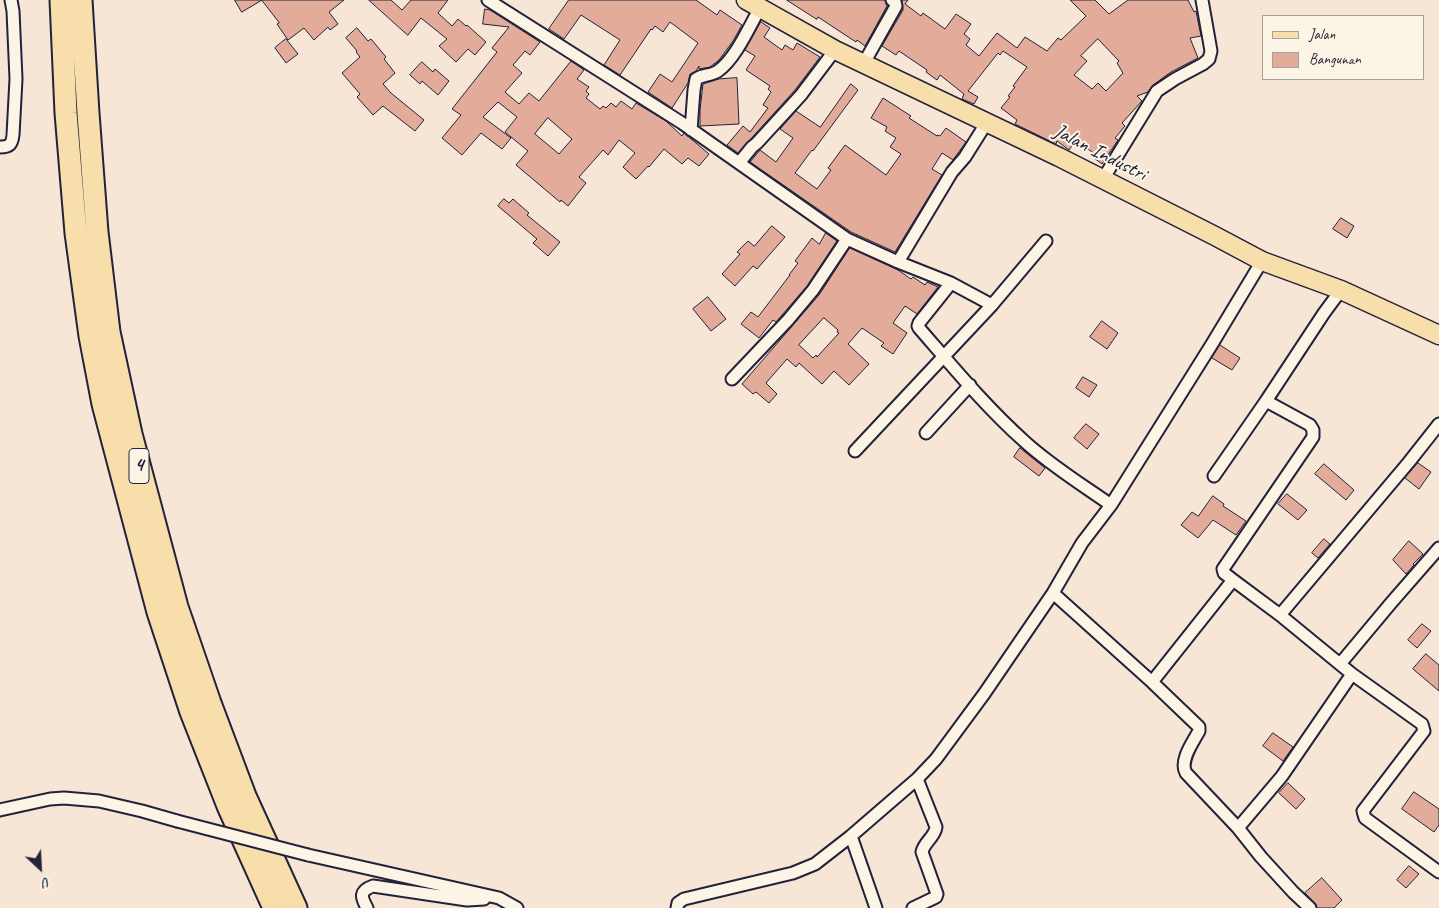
<!DOCTYPE html>
<style>
body{margin:0}
#map{position:relative;width:1439px;height:908px;overflow:hidden;background:#f7e6d6;font-family:Caveat,sans-serif}
canvas{display:block}
.legend{position:absolute;left:1262px;top:15px;width:162px;height:65px;box-sizing:border-box;background:#fcf5e5;border:1px solid #a5a1a1;margin:0;padding:6px 9px;list-style:none;font-size:15px;color:#22223b}
.legend li{display:flex;align-items:center;gap:10px;height:25px}
.legend b{width:25px;border:1px solid #a5a1a1}
.north{position:absolute;left:15px;top:843px;width:50px;height:50px;-webkit-text-stroke:4px #fcf5e5;paint-order:stroke;rotate:155deg;font-size:14px;font-weight:700;line-height:20px;text-align:center;color:#22223b}
.north::after{content:'';display:block;margin:auto;width:18px;height:22px;background:#22223b;clip-path:polygon(50% 0,100% 100%,50% 72%,0 100%)}
</style>
<div id="map">
<canvas width="1439" height="908"></canvas>
<ul class="legend">
<li><b style="height:6px;background:#f8deab"></b>Jalan</li>
<li><b style="height:14px;background:#e3ab9a"></b>Bangunan</li>
</ul>
<div class="north">U</div>
</div>
<script>
const g = document.querySelector('canvas').getContext('2d');
g.lineJoin = 'round';
function paint(path, color) { g.fillStyle = color; g.fill(path, 'evenodd'); }
function strokePath(path, color, width, dash) { g.strokeStyle = color; g.lineWidth = width; g.lineCap = dash ? 'butt' : 'round'; g.setLineDash(dash || []); g.stroke(path); }
function write(font, color, halo, rows, align = 'center') {
  g.font = font + ' Caveat,sans-serif'; g.lineWidth = 4; g.setLineDash([]); g.textBaseline = 'middle'; g.strokeStyle = halo; g.fillStyle = color; for (const [text, x, y, turn = 0] of rows) {
    g.save(); g.translate(x, y); g.rotate((+turn || 0) * Math.PI / 180); g.textAlign = isNaN(turn) ? turn : align; if (halo) g.strokeText(text, 0, 0); g.fillText(text, 0, 0); g.restore();
  }
}
const building = new Path2D(`
 M 235,0 L 262,0 L 242,12 Z
 M 262,0 L 344,0 L 329,12 L 338,24 L 330,30 L 328,27 L 314,40 L 304,28 L 288,40 L 277,24 L 279,23 Z
 M 369,0 L 391,0 L 402,10 L 411,0 L 448,0 L 438,13 L 452,26 L 458,19 L 466,26 L 467,25 L 486,42 L 475,55 L 468,49 L 456,62 L 439,46 L 447,39 L 421,18 L 408,35 Z
 M 569,0 L 696,0 L 717,15 L 720,10 L 742,25 L 733,41 L 719,60 L 710,67 L 699,69 L 699,66 L 696,71 L 690,74 L 688,83 L 672,108 L 648,92 L 660,74 L 672,82 L 698,43 L 670,22 L 663,32 L 655,26 L 652,30 L 651,29 L 620,75 L 604,65 L 620,40 L 581,15 L 564,39 L 549,29 Z
 M 787,0 L 885,0 L 887,6 L 865,46 L 857,40 L 856,42 L 818,17 L 817,19 Z
 M 902,0 L 908,0 L 905,4 L 921,16 L 923,13 L 945,29 L 956,14 L 971,24 L 964,34 L 970,39 L 966,45 L 979,56 L 997,33 L 1017,48 L 1025,37 L 1047,51 L 1058,38 L 1061,40 L 1086,16 L 1070,0 L 1095,0 L 1109,14 L 1128,0 L 1188,0 L 1194,12 L 1196,11 L 1201,36 L 1190,38 L 1198,58 L 1171,72 L 1153,85 L 1148,92 L 1137,96 L 1142,101 L 1122,123 L 1125,126 L 1115,138 L 1118,140 L 1102,164 L 1090,155 L 1092,152 L 1076,140 L 1069,150 L 1057,141 L 1056,144 L 1015,124 L 1017,120 L 1001,108 L 1010,97 L 1008,96 L 1015,87 L 1013,86 L 1027,67 L 1003,51 L 1000,55 L 998,53 L 968,91 L 978,97 L 974,104 L 962,99 L 964,94 L 940,75 L 937,80 L 926,72 L 927,70 L 899,51 L 896,55 L 882,46 L 903,10 ZM 1098,39 L 1119,61 L 1117,63 L 1123,73 L 1106,91 L 1098,83 L 1092,89 L 1074,75 L 1087,61 L 1081,56 Z
 M 485,9 L 490,10 L 540,42 L 530,55 L 525,51 L 513,65 L 522,73 L 505,92 L 519,104 L 529,93 L 539,101 L 571,61 L 584,70 L 577,79 L 589,87 L 586,91 L 589,94 L 586,98 L 600,109 L 603,106 L 606,108 L 611,103 L 616,107 L 621,101 L 632,109 L 636,103 L 666,121 L 682,136 L 684,133 L 709,154 L 699,166 L 688,158 L 682,164 L 664,149 L 649,167 L 648,166 L 636,179 L 623,167 L 635,153 L 619,140 L 608,155 L 603,150 L 579,177 L 586,183 L 568,206 L 561,200 L 560,202 L 516,165 L 528,151 L 505,132 L 517,117 L 498,102 L 483,117 L 511,138 L 502,149 L 481,133 L 462,155 L 442,138 L 461,115 L 452,109 L 497,52 L 492,48 L 509,27 L 483,24 ZM 548,118 L 572,139 L 559,154 L 535,134 Z
 M 761,22 L 770,28 L 764,37 L 782,50 L 785,45 L 793,50 L 797,43 L 820,57 L 795,90 L 738,153 L 727,145 L 743,126 L 750,132 L 768,108 L 763,105 L 771,92 L 768,89 L 770,86 L 746,70 L 755,56 L 745,50 Z
 M 357,28 L 368,41 L 371,39 L 386,57 L 384,59 L 395,73 L 383,84 L 391,93 L 424,120 L 415,131 L 383,106 L 373,115 L 357,97 L 360,94 L 342,73 L 360,57 L 356,52 L 357,51 L 346,38 Z
 M 286,39 L 298,54 L 286,63 L 275,48 Z
 M 422,62 L 433,72 L 435,69 L 449,81 L 438,95 L 422,81 L 420,84 L 410,75 Z
 M 737,78 L 739,124 L 700,126 L 700,110 L 703,84 L 719,79 Z
 M 851,84 L 858,90 L 813,151 L 812,150 L 795,173 L 817,189 L 831,170 L 828,168 L 845,145 L 886,175 L 901,154 L 890,147 L 896,138 L 885,131 L 887,127 L 871,118 L 883,98 L 911,116 L 909,118 L 937,136 L 937,135 L 940,136 L 946,128 L 966,142 L 953,160 L 942,153 L 932,169 L 942,175 L 895,252 L 851,232 L 750,162 L 760,150 L 776,162 L 793,138 L 780,129 L 796,111 L 820,127 Z
 M 504,199 L 509,203 L 513,199 L 529,213 L 527,215 L 560,242 L 548,256 L 533,243 L 537,239 L 498,206 Z
 M 1341,218 L 1354,226 L 1347,238 L 1333,229 Z
 M 772,226 L 785,237 L 757,269 L 753,266 L 735,286 L 722,274 L 740,254 L 737,252 L 748,241 L 754,246 Z
 M 826,233 L 837,241 L 807,286 L 782,315 L 776,322 L 773,320 L 759,338 L 741,324 L 751,312 L 758,317 L 790,275 L 789,275 L 798,263 L 795,261 L 812,238 L 819,244 Z
 M 850,248 L 898,270 L 911,279 L 913,277 L 925,285 L 927,282 L 938,287 L 917,314 L 905,306 L 893,323 L 907,333 L 893,354 L 881,346 L 884,343 L 862,328 L 848,344 L 869,364 L 849,385 L 834,371 L 822,384 L 799,363 L 796,367 L 787,359 L 766,383 L 777,394 L 769,403 L 756,392 L 753,394 L 742,384 L 819,295 ZM 824,318 L 838,330 L 837,332 L 839,333 L 817,357 L 816,355 L 813,358 L 799,345 Z
 M 708,297 L 726,319 L 711,331 L 693,309 Z
 M 1102,321 L 1118,333 L 1107,349 L 1090,337 Z
 M 1220,345 L 1240,358 L 1232,370 L 1212,358 Z
 M 1083,377 L 1097,385 L 1089,397 L 1076,388 Z
 M 1086,424 L 1099,434 L 1087,449 L 1074,438 Z
 M 1020,448 L 1045,468 L 1039,476 L 1014,457 Z
 M 1418,463 L 1431,472 L 1419,489 L 1405,478 Z
 M 1324,464 L 1354,490 L 1346,500 L 1315,474 Z
 M 1287,494 L 1307,510 L 1298,520 L 1278,504 Z
 M 1213,496 L 1224,504 L 1223,506 L 1246,521 L 1236,535 L 1213,520 L 1198,538 L 1181,525 L 1192,512 L 1198,516 Z
 M 1324,539 L 1330,544 L 1318,558 L 1312,553 Z
 M 1409,541 L 1423,554 L 1413,564 L 1414,565 L 1406,574 L 1393,560 Z
 M 1422,624 L 1431,631 L 1417,648 L 1408,640 Z
 M 1426,654 L 1439,665 L 1439,691 L 1413,669 Z
 M 1273,733 L 1293,747 L 1283,761 L 1263,746 Z
 M 1288,783 L 1305,799 L 1296,809 L 1279,793 Z
 M 1414,792 L 1439,809 L 1439,825 L 1434,832 L 1402,809 Z
 M 1409,866 L 1419,874 L 1406,888 L 1397,880 Z
 M 1322,878 L 1342,900 L 1334,908 L 1317,908 L 1315,903 L 1305,893 Z`);
const street = new Path2D(`
 M 488,0 L 682,123 L 847,239 L 898,262 L 951,283 L 992,305
 M 864,63 L 896,6 L 895,2 L 892,0
 M 691,130 L 694,90 L 696,79 C 703,74 711,76 718,71 C 736,58 749,27 760,8
 M 0,147 C 10,147 12,144 13,135 L 16,79 L 13,11 L 11,0
 M 739,163 L 752,147 L 757,143 L 801,95 L 835,50
 M 1103,179 L 1157,91 L 1175,79 L 1203,64 L 1209,59 L 1211,51 L 1202,0
 M 898,262 L 952,172 L 965,157 L 987,122
 M 951,283 L 919,323 L 918,326 L 919,328 C 953,367 986,407 1024,441 C 1050,465 1081,484 1111,505
 M 1341,290 L 1324,313 L 1266,401 L 1310,425 L 1313,430 L 1313,437 L 1223,569 L 1224,573 L 1233,580 L 1280,615 L 1352,674 L 1422,724 L 1424,731 L 1363,811 L 1365,818 L 1439,872
 M 732,379 L 788,320 L 813,290 L 847,239
 M 926,433 L 970,385
 M 855,451 L 992,305 L 1046,241
 M 1214,476 L 1266,401
 M 1053,593 L 1152,682 L 1199,727 L 1199,731 C 1193,742 1179,761 1186,773 L 1238,828 L 1261,857 L 1293,892 L 1310,908
 M 1280,615 L 1409,462 L 1439,424
 M 1340,664 L 1391,603 L 1439,548
 M 1152,682 L 1233,580
 M 0,810 L 50,799 L 64,798 L 99,801 L 142,811 L 177,821
 M 1238,828 L 1282,776 L 1352,674
 M 851,836 L 876,908
 M 308,855 L 499,898 L 517,908
 M 367,908 C 361,897 359,891 373,886 L 467,900 L 484,899
 M 677,908 L 678,903 L 684,899 L 793,873 L 815,864 L 851,836 L 917,779 L 936,759 L 984,694 L 1053,593 L 1082,543 L 1111,505 L 1212,344 L 1262,261
 M 913,908 L 936,897 L 937,894 L 922,852 C 924,842 935,837 936,827 L 917,779`);
const primary = new Path2D(`
 M 746,0 L 835,50 L 1059,157 L 1215,236 L 1262,261 L 1341,290 L 1439,335`);
const highway = new Path2D(`
 M 61,0 L 66,113 L 76,233 L 90,336 L 103,404 L 158,612 L 191,712 L 228,806 L 274,908
 M 81,0 L 88,113 L 97,232 L 109,332 L 131,434 L 177,607 L 210,703 L 245,796 L 296,908`);
const streetBridge = new Path2D(`
 M 177,821 L 308,855`);
const shields = [
 [139,466,20]
];
const shieldNames = [
 ["4",139,466]
];
const streetNames = [
 ["Jalan Industri",1100,153,27]
];
paint(building, '#e3ab9a');
strokePath(building, '#22223b', 1);
strokePath(street, '#22223b', 15);
strokePath(primary, '#22223b', 21);
strokePath(highway, '#22223b', 25);
strokePath(street, '#fcf5e5', 11);
strokePath(primary, '#f8deab', 18);
strokePath(highway, '#f8deab', 21);
strokePath(streetBridge, '#22223b', 15, []);
strokePath(streetBridge, '#fcf5e5', 11);
for (const [x, y, w] of shields) { const box = new Path2D(); box.roundRect(x - w / 2, y - 17.5, w, 35, 4); g.fillStyle = '#fcf5e5'; g.fill(box); strokePath(box, '#22223b', 1); }
write('bold 20px', '#22223b', null, shieldNames);
write('21px', '#22223b', '#fcf5e5', streetNames);
</script>
